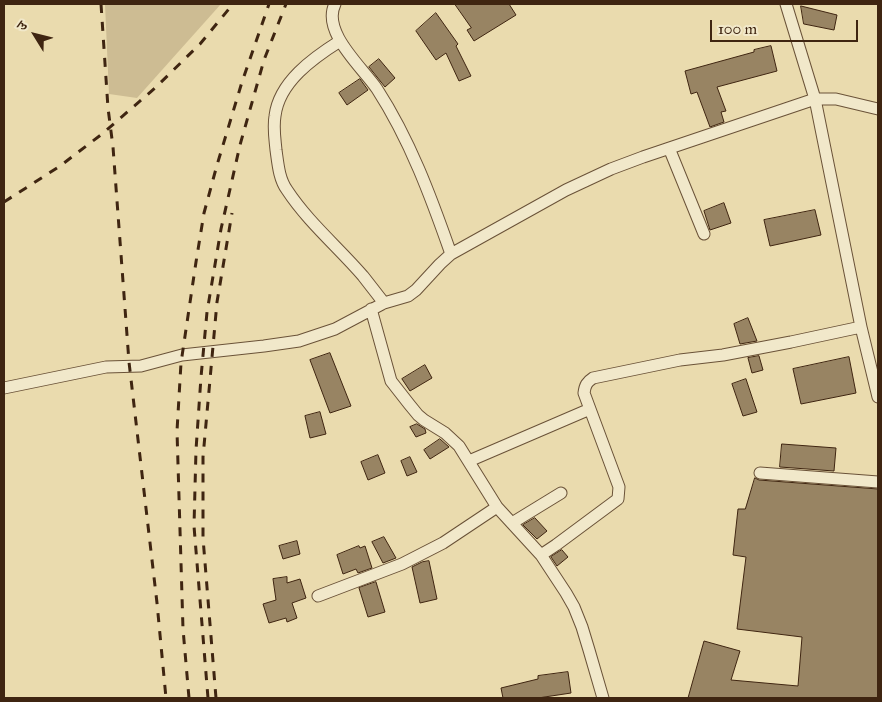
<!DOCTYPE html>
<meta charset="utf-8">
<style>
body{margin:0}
#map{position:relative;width:882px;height:702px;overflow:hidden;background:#eadbae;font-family:"IM FELL Great Primer","Noto Serif Devanagari",serif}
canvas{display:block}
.frame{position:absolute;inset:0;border:5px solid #3f2511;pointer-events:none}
.north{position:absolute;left:10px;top:10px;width:50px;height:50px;-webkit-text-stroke:4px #f1e8ca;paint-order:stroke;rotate:306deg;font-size:14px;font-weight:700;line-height:20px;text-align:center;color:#3f2511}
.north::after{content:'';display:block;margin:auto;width:18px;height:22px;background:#3f2511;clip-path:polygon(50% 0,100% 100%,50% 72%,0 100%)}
.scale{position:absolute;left:710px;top:20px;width:148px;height:22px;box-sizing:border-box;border:2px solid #3f2511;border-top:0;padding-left:6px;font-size:15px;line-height:18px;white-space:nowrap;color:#3f2511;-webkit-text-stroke:4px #f1e8ca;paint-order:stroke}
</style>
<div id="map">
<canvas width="882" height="702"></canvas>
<div class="frame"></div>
<div class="north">उ</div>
<div class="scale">100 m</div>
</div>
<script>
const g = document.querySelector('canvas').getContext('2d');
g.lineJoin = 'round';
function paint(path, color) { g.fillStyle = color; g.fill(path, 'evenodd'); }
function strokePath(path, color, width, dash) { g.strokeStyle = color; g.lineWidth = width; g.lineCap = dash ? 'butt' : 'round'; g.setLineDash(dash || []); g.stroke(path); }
const green = new Path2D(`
 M 105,4 L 221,4 L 137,98 L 109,94 Z`);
const building = new Path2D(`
 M 455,4 L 509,4 L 516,15 L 474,41 L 467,30 L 471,28 Z
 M 801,6 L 837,15 L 834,30 L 804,24 Z
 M 436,13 L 458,44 L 456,46 L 471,76 L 459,81 L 446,53 L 436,60 L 416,31 Z
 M 771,46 L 777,71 L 717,87 L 726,111 L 721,112 L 724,122 L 710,127 L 697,92 L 691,94 L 685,71 L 754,52 L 754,50 Z
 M 379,59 L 395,78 L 385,87 L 369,67 Z
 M 360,79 L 368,90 L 347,105 L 339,93 Z
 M 724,203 L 731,223 L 710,230 L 704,211 Z
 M 815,210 L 821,235 L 770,246 L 764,220 Z
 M 748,318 L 757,341 L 740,344 L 734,324 Z
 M 330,353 L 351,406 L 330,413 L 310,360 Z
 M 759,356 L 763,370 L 752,373 L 748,358 Z
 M 849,357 L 856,393 L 801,404 L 793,369 Z
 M 425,365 L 432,378 L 410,391 L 402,379 Z
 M 746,379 L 757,412 L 743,416 L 732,384 Z
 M 320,412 L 326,434 L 310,438 L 305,416 Z
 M 417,424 L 425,429 L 426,433 L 416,437 L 410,427 Z
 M 440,439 L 449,447 L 430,459 L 424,450 Z
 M 782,444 L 836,448 L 834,471 L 780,467 Z
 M 378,455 L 385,473 L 368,480 L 361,462 Z
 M 410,457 L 417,472 L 407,476 L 401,461 Z
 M 755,478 L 759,480 L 878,489 L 878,698 L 688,698 L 704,641 L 740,651 L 731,680 L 798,686 L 802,637 L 737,629 L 746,557 L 733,555 L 738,509 L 745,509 Z
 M 535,518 L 547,531 L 537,539 L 523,525 Z
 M 384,537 L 396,558 L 383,563 L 372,542 Z
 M 297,541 L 300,554 L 283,559 L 279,546 Z
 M 359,546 L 360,548 L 365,546 L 372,568 L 358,573 L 356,569 L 343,574 L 337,555 Z
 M 562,550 L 568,557 L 557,566 L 551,557 Z
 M 429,561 L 437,599 L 420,603 L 412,567 L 422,562 Z
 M 287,577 L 287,583 L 300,579 L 306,598 L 292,603 L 297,618 L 287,622 L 286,618 L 269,623 L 263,604 L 276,600 L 273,579 Z
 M 376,582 L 385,612 L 368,617 L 359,588 Z
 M 568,672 L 571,693 L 538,698 L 503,698 L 501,688 L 538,679 L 538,676 Z`);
const minor = new Path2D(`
 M 335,4 C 321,32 363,68 377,89 C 410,140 431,197 451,254
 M 786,4 L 815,99 L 861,327 L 878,397
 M 340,41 C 313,58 279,82 275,116 C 273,128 275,139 276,150 C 278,164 279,179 287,190 C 308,222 338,247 363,276 C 370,285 377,294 384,303
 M 669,148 L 704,234
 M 371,309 L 391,381 L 409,404 L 418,415 L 424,420 L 445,433 L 459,446 L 497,507 L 541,555 L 566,593 L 574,607 L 582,627 L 589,650 L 603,698
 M 4,388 L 106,367 L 141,366 L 182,355 L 264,346 L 299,341 L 335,329 L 384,303 L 408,296 L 416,290 L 440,264 L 451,254 L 566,190 L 611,169 L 643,157 L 815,99 L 836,99 L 878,109
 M 469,461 L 590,409
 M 760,473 L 878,482
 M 512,523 L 561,493
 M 541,555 L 556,545 L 618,499 L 619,487 L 584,393 C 585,385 587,382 593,378 L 680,360 L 723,355 L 791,342 L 861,327
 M 318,596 L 402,564 L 443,543 L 497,507`);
const rail = new Path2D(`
 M 101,4 L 108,108 L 113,147 L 129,362 L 157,603 L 166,698
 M 4,202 L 60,166 L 102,134 L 155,88 L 200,44 L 233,4
 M 189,698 L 183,629 L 177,431 L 181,363 L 196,262 L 204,213 L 217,165 L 242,82 L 269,4
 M 208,698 L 194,526 L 196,450 L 201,377 L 207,312 L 221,229 L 240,145 L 264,60 L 286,4
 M 216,698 L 203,538 L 203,457 L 217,302 L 232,213`);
paint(green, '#cdbc93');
paint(building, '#988463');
strokePath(building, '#3f2511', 1);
strokePath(minor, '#6a5238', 13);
strokePath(minor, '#f1e8ca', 11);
strokePath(rail, '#3f2511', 3, [9, 9]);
</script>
